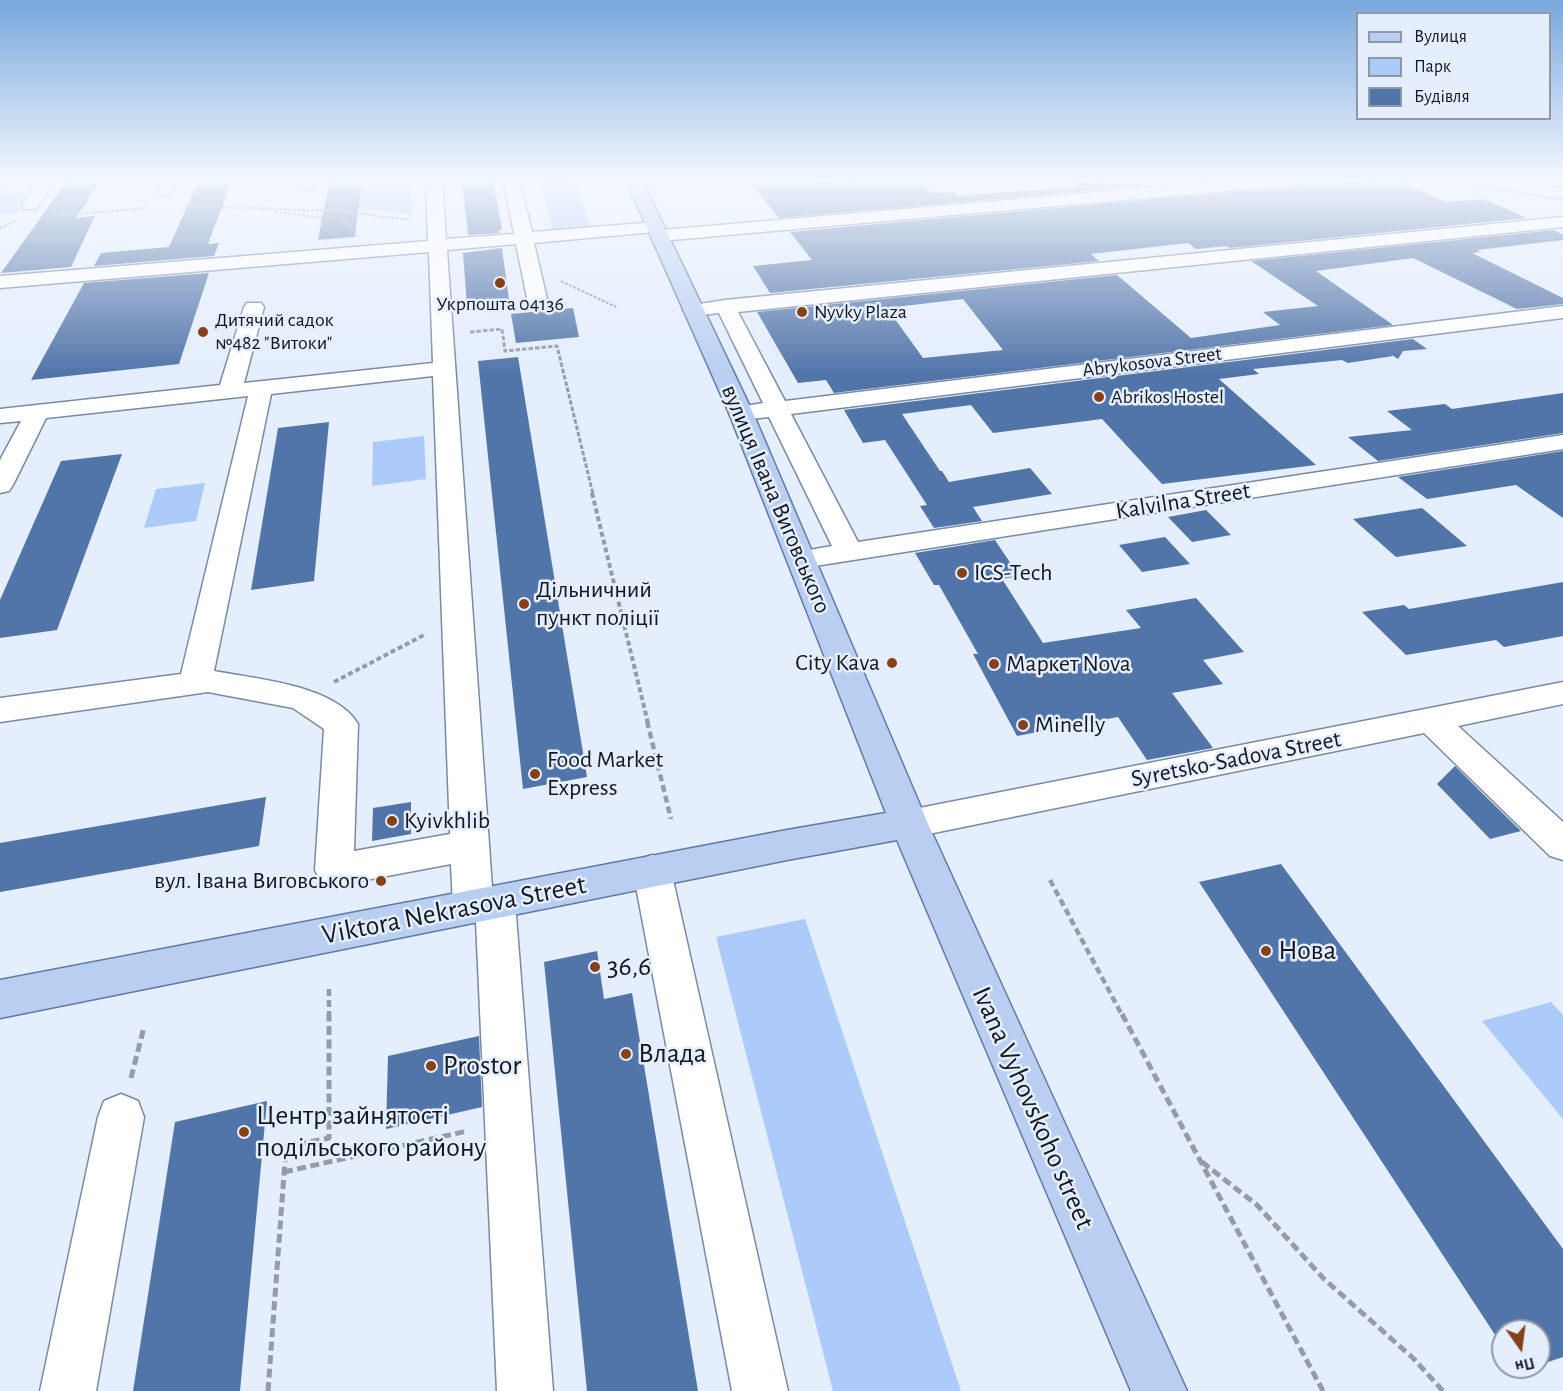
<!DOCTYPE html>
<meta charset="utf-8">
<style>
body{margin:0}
#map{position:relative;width:1563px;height:1391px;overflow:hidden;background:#e4eefd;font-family:"Alegreya Sans",sans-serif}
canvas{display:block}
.legend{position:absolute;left:1356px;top:12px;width:195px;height:108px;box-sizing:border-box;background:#e4eefd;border:2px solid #9098a5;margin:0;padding:8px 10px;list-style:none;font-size:18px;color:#121720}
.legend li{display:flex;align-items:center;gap:12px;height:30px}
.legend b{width:30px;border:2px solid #9098a5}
.north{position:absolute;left:1491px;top:1319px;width:60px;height:60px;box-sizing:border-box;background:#e4eefd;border:2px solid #9098a5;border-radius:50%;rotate:166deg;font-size:16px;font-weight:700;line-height:24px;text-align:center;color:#121720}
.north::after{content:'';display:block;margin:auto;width:21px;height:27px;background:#854117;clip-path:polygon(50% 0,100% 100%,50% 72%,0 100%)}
</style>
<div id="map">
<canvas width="1563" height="1391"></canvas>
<ul class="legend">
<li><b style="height:8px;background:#b9cff1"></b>Вулиця</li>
<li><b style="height:16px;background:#accbfa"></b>Парк</li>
<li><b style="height:16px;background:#5275a9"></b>Будівля</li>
</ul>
<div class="north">Пн</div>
</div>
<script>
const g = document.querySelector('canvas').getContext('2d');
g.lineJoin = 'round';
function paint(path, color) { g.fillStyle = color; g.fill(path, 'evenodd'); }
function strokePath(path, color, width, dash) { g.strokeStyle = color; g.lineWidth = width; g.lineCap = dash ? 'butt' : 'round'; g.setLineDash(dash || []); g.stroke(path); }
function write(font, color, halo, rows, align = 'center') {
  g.font = font + ' "Alegreya Sans",sans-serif'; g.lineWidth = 5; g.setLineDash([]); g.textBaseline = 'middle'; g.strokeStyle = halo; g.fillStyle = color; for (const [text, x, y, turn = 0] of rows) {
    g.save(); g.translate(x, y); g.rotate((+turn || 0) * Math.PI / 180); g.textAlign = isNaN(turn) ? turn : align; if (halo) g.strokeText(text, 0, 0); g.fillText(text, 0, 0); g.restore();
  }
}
const green = new Path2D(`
 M 540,178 L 574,178 L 591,228 L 553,232 Z
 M 411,182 L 411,214 L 334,206 L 334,188 Z
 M 31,191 L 16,213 L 0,214 L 0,194 Z
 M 424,436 L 426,479 L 372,486 L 373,442 Z
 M 205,483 L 196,521 L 144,528 L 156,489 Z
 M 805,919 L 961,1391 L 833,1391 L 716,937 Z
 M 1551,1002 L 1563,1015 L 1563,1119 L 1482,1021 Z`);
const building = new Path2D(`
 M 69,178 L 102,178 L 76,218 L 95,216 L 71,267 L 1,273 Z
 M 200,178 L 233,178 L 208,244 L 219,243 L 214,256 L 94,266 L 101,253 L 169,247 Z
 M 330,178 L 362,178 L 355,237 L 318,240 Z
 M 462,178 L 493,178 L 502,230 L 499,230 L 500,233 L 468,235 Z
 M 747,178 L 817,178 L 817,182 L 866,178 L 918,178 L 932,193 L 953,192 L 957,196 L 1078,186 L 1072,182 L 1114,178 L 1133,178 L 1145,186 L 779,218 Z
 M 1386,178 L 1393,178 L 1446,202 L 1484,199 L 1527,218 L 1230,248 L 1227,246 L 1196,249 L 1188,243 L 1091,254 L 1099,261 L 770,293 L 753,266 L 812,260 L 790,232 Z
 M 1554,230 L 1563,235 L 1563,240 L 1477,250 L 1481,252 L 1472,253 L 1563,298 L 1563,304 L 1517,309 L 1413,258 L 1316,271 L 1393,325 L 834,393 L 826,380 L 798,383 L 757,312 L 1117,275 L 1191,338 L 1280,325 L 1263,312 L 1318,306 L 1251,261 ZM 963,299 L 1003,350 L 923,358 L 887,308 Z
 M 502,248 L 509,300 L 467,305 L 463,253 Z
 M 209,273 L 179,364 L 31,380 L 84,283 Z
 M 573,308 L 579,337 L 516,343 L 511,314 Z
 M 1413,339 L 1427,349 L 1403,351 L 1398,359 L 1389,353 L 1393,356 L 1348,363 L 1342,360 L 1253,369 L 1259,374 L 1219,379 L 1316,465 L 1162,484 L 1102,419 L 993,433 L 971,405 L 902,414 L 940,471 L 942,471 L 949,482 L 1030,468 L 1052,494 L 973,507 L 982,521 L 934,528 L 920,506 L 927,505 L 885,440 L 863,443 L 844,410 Z
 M 518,357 L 587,777 L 523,789 L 478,361 Z
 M 1563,393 L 1563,433 L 1378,461 L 1348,437 L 1412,430 L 1387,411 L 1445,404 L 1452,409 Z
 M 329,422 L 314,581 L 251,590 L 278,428 Z
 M 1563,451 L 1563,518 L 1516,485 L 1427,499 L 1398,477 Z
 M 122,454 L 57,630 L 0,638 L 0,600 L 61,461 Z
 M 1422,508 L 1467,546 L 1396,557 L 1353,519 Z
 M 1206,510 L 1231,535 L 1192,542 L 1168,517 Z
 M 1165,537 L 1190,564 L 1142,572 L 1119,545 Z
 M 995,540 L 1019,576 L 1002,579 L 1043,643 L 1141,628 L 1126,610 L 1196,598 L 1244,652 L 1203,660 L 1223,684 L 1172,693 L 1213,748 L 1147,760 L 1118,717 L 1017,736 L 973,654 L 978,654 L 939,585 L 934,585 L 915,553 Z
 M 1563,582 L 1563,636 L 1504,647 L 1496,640 L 1406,655 L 1362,612 L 1404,605 L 1409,609 Z
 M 1455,766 L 1482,793 L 1521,831 L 1490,839 L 1437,784 Z
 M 266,797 L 259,846 L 0,892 L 0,843 Z
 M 411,802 L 411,834 L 372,841 L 373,808 Z
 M 1281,864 L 1563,1249 L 1563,1357 L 1539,1365 L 1539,1331 L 1503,1331 L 1503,1347 L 1199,882 Z
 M 597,951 L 604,999 L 632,993 L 698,1391 L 587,1391 L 544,962 Z
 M 479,1036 L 482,1107 L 386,1129 L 388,1056 Z
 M 267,1101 L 240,1391 L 133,1391 L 175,1122 Z`);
const pathFar4 = new Path2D(`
 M 185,206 L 338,211 L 411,220
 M 275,212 L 340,220 L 355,228
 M 53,216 L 148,208
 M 0,228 L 15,221
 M 561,281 L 616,307`);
const pathFar3 = new Path2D(`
 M 470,332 L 502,329 L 505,351 L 557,346 L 593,494`);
const pathFar2 = new Path2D(`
 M 592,493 L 648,723
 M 334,682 L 426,634`);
const pathFar1 = new Path2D(`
 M 647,721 L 671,819
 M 1050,880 L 1122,1015
 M 329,989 L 329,1015`);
const path = new Path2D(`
 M 1122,1014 L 1323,1391
 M 131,1078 L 144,1027
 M 1202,1162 L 1257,1205 L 1324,1279 L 1413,1358 L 1443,1391
 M 284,1172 L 467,1131
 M 268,1391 L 286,1147 L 329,1138 L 329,1014`);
const minor = new Path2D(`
 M 0,178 L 11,178 L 6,185 L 0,187 Z
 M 41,178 L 57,178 L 36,209 L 24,209 L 22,205 Z
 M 164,178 L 180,178 L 171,194 L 165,196 L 157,191 Z
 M 303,178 L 319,178 L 315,188 L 309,190 L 301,185 Z
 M 426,178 L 442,178 L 446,239 L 514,234 L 503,178 L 519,178 L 532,232 L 656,222 L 662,223 L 665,227 L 662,230 L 1260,178 L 1323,178 L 1315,183 L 660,241 L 654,240 L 651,236 L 653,232 L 534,243 L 548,303 L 545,307 L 531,307 L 528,303 L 516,244 L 447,250 L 492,887 L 495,886 L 509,890 L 515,902 L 553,1391 L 497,1391 L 476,921 L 459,918 L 453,906 L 451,864 L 334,886 L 320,881 L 315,870 L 324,729 L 293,708 L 208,692 L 0,722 L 0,698 L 181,674 L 248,396 L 46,418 L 13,485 L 9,491 L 0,493 L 0,460 L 21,421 L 0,423 L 0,409 L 220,385 L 244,307 L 247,303 L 261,303 L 264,307 L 244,383 L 433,363 L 429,252 L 0,288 L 0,276 L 428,241 ZM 433,376 L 450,834 L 354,851 L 358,724 C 335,685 256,679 214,671 L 271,394 Z
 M 1459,178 L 1496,178 L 1563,189 L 1563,199 L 1467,183 Z
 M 1563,217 L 1563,227 L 738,312 L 785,401 L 1563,306 L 1563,318 L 791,414 L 858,542 L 1563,435 L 1563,449 L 802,568 L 792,565 L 788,559 L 792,553 L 832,546 L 769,417 L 741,420 L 733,418 L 729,413 L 733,408 L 763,403 L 719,313 L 693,316 L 686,314 L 683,310 L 686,306 L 725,300 Z
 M 1563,682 L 1563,704 L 1458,726 L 1563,822 L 1563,860 L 1550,856 L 1424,733 L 909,838 L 896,834 L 890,824 L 896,814 L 909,810 Z
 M 652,855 L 666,860 L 671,871 L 788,1391 L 732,1391 L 633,871 L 638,860 Z
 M 121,1094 L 138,1101 L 144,1117 L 96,1391 L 40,1391 L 98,1117 L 104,1101 Z`);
const major = new Path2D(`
 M 625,178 L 641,178 L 753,413 L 928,824 L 1187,1391 L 1131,1391 L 897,840 L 787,860 L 0,1018 L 0,980 L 787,830 L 886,813 L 729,413 Z`);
const markers = [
 [500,283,6,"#854117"],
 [802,312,6,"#854117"],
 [203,332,6,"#854117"],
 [1099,397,6,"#854117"],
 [962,573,6,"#854117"],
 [524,604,6,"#854117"],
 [892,663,6,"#854117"],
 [994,664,6,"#854117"],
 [1023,725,6,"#854117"],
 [535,774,6,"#854117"],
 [392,821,6,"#854117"],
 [381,881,6,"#854117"],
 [1266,951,6,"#854117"],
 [595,967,6,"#854117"],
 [626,1054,6,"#854117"],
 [431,1066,6,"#854117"],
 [244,1132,6,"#854117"]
];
const farPoinames = [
 ["Укрпошта 04136",500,304,"center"],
 ["Nyvky Plaza",814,312],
 ["Дитячий садок",215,320],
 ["№482 \"Витоки\"",215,343],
 ["Abrikos Hostel",1111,397]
];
const farStreetnames = [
 ["Abrykosova Street",1152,362,-7]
];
const streetNames = [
 ["вулиця Івана Виговського",776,499,67],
 ["Kalvilna Street",1183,501,-9],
 ["Syretsko-Sadova Street",1236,759,-11]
];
const poiNames = [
 ["ICS-Tech",974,573],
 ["Дільничний",536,590],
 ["пункт поліції",536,618],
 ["City Kava",880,663,"right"],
 ["Маркет Nova",1006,664],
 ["Minelly",1035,725],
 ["Food Market",547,760],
 ["Express",547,788],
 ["Kyivkhlib",404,821],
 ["вул. Івана Виговського",369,881,"right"]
];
const nearStreetnames = [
 ["Viktora Nekrasova Street",454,910,-11],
 ["Ivana Vyhovskoho street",1033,1108,66]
];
const nearPoinames = [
 ["Нова",1278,951],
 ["36,6",607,967],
 ["Влада",638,1054],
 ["Prostor",443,1066],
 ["Центр зайнятості",256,1116],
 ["подільського району",256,1148]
];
paint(green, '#accbfa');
paint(building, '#5275a9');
strokePath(minor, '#7b8aa1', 3);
strokePath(major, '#607aa1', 3);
strokePath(pathFar4, '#949ca9', 2, [3, 1.5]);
strokePath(pathFar3, '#949ca9', 3, [4.5, 2]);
strokePath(pathFar2, '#949ca9', 4, [5, 3]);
strokePath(pathFar1, '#949ca9', 4.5, [7, 4]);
strokePath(path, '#949ca9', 5, [9, 4.5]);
paint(minor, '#fff');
paint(major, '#b9cff1');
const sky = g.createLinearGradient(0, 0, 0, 373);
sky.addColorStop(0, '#78a7dc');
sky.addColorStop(0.48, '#f3f7fe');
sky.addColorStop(1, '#f3f7fe00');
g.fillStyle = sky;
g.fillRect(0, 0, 1563, 373);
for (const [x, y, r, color] of markers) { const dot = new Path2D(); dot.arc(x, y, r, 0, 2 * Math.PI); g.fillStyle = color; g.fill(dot); strokePath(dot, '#e4eefd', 2); }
write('20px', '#121720', '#e4eefd', farPoinames, 'left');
write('20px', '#121720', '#e4eefd', farStreetnames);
write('24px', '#121720', '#e4eefd', streetNames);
write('24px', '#121720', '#e4eefd', poiNames, 'left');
write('28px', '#121720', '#e4eefd', nearStreetnames);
write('28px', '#121720', '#e4eefd', nearPoinames, 'left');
</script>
